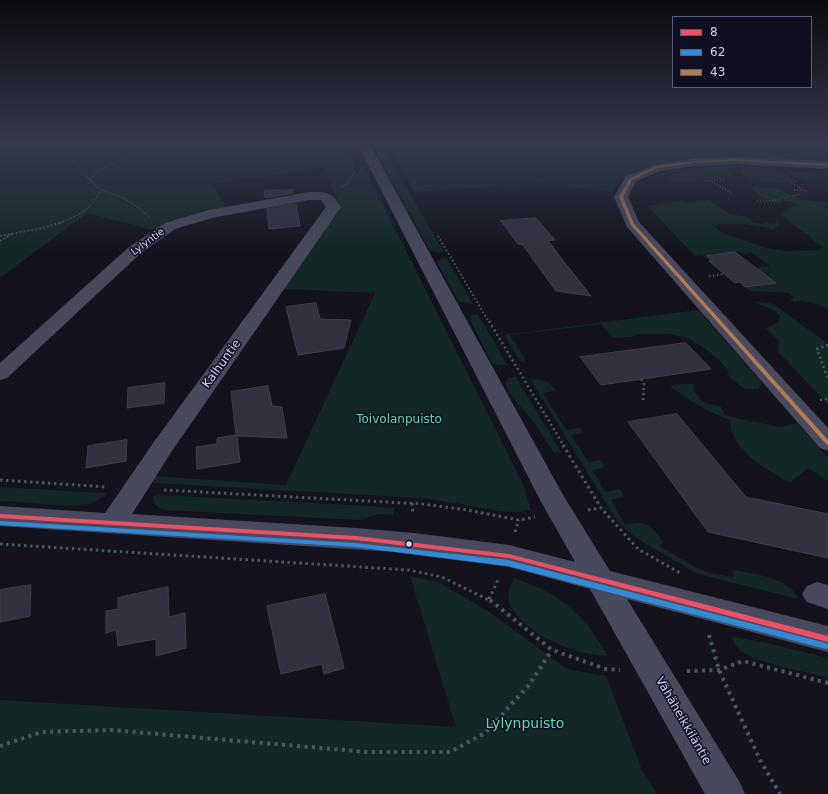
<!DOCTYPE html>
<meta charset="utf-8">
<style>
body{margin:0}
#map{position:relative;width:828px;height:794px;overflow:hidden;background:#14131d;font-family:"DejaVu Sans",sans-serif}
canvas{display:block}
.legend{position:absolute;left:672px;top:16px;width:140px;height:72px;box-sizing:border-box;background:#100f21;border:1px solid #5e5d79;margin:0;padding:5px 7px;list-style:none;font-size:12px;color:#d3d1fc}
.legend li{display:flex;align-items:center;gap:8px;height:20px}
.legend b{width:20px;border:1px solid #5e5d79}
</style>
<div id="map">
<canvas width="828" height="794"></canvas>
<ul class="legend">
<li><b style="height:5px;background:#ed5065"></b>8</li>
<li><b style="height:5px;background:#338bd7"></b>62</li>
<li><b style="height:5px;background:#b07c57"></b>43</li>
</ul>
</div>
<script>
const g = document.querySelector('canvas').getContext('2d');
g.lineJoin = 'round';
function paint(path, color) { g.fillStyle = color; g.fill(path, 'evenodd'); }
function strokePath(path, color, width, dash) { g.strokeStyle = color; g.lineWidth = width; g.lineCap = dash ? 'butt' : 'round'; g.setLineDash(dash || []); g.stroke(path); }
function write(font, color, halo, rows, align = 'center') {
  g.font = font + ' "DejaVu Sans",sans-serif'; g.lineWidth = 3; g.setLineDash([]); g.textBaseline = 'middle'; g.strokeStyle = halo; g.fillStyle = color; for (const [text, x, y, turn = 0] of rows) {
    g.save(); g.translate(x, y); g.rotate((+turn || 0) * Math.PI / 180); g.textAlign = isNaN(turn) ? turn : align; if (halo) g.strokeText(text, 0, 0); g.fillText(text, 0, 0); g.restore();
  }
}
const green = new Path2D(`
 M 0,143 L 344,143 L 354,161 L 354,170 L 356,175 L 363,165 L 522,482 L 531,510 C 510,515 488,509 466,505 C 451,502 435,500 420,498 L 154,483 L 152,480 L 154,476 L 286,485 L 375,293 L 284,289 L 337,202 L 337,198 L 325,167 L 212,184 L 226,207 L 188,216 L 154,230 L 87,213 L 0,278 Z
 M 371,143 L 380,143 L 444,252 L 438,253 L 430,250 Z
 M 494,143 L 828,143 L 828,162 C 775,159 668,145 623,178 C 618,181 616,187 612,192 L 542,183 L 415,192 L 388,147 Z
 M 716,167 L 729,168 L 732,176 L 723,179 L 675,182 L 668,176 L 684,171 Z
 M 743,169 L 780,171 L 794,179 L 790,183 L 753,180 L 747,178 L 741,174 L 740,170 Z
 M 784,171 L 828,174 L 828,179 L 805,181 Z
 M 755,186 L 778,189 L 799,199 L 816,202 L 828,202 L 828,205 L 823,207 L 828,208 L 828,309 L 817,304 L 799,301 L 796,302 L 790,300 L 794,297 L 789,293 L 750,291 L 745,287 L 775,283 L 754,268 L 770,266 L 752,253 L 744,254 L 741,252 L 708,256 L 713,260 L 709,261 L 701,255 L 695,256 L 647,206 L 683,201 L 685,203 L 709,200 L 729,214 L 749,217 L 753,223 L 764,224 L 764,222 L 775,224 L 777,219 L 778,226 L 773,229 L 746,224 L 718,224 L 715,227 L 723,233 L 766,248 L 785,251 L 814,250 L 824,248 L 780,214 L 794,206 L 800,206 C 796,203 789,201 784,201 C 780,202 783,203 778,203 C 768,202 757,194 750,187 Z
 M 446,257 L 473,304 L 459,302 L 436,261 Z
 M 753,301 L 774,304 L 795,320 L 823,340 L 828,345 L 828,404 L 777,351 L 779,341 L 766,328 L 779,322 L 780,315 L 777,312 Z
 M 698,310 L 762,383 L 758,389 L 745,389 L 730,378 L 727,369 L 718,359 L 704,348 L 690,339 L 670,334 L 639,334 L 631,337 L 616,338 L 612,337 L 601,324 L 511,335 L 510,336 L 525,358 L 525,361 L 521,362 L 504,335 Z
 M 478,314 L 507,365 L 496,365 L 492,363 L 469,318 L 471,315 Z
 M 514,377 L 516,377 L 561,452 L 554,453 L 535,424 L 510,394 L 505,383 L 508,378 Z
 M 531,380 C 542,379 551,381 556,391 L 543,393 L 566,430 L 580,428 L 584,433 L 571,435 L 588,462 L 600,460 L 605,467 L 593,470 L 605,492 L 620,489 L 624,497 L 611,500 L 625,525 C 650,521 649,523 663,542 L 659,546 L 699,569 L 710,573 L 734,577 L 733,570 C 754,574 789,577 798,599 L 698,574 L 644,543 L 631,534 L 617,521 Z
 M 683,384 L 694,384 L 694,391 L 703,402 L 721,407 L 725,415 L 740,419 L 781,427 L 797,423 L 828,458 L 828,481 L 808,468 L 790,483 C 766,469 731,451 730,420 C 707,412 689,400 670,386 Z
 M 0,487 L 105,493 L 107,493 L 106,495 C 99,499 92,504 84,505 C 58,507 26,502 0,501 Z
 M 161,495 L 369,506 L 395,508 L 393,515 L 380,514 L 359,520 L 164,510 C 158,509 152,502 153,496 Z
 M 410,576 L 438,582 L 488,611 L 567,669 L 606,676 L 642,770 L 657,794 L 0,794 L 0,700 L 456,727 Z
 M 514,578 C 560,594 583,612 607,655 C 579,658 518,631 509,602 C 507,594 510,586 514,578 Z
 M 734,637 L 763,642 L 828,658 L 828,677 C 809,673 754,662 741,651 C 737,648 734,643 732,638 Z`);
const building = new Path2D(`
 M 293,190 L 293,193 L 265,198 L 264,191 Z
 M 296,204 L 300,226 L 269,229 L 267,209 Z
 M 536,218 L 555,240 L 548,241 L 591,296 L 556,291 L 522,244 L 518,244 L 501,221 Z
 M 735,252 L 776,283 L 745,287 L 740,282 L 735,283 L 709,261 L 713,260 L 707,256 Z
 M 316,303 L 320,319 L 351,320 L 344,348 L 298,355 L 286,307 Z
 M 686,343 L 711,369 L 601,385 L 580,357 Z
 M 165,383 L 164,403 L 127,408 L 128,388 Z
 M 268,386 L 272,406 L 282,407 L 287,438 L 237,436 L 240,462 L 197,469 L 196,447 L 217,444 L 217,438 L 236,435 L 231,392 Z
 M 677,414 L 746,497 L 828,514 L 828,558 L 708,532 L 628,422 Z
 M 127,440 L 126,461 L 86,468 L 88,446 Z
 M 31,585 L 30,616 L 0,622 L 0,590 Z
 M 168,587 L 169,617 L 185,613 L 186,648 L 156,656 L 156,639 L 118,646 L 116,630 L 106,633 L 106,611 L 118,609 L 118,598 Z
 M 325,594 L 344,668 L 324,674 L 322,664 L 281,674 L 267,606 Z`);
const pathFar4 = new Path2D(`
 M 61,143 L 78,167 L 99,189 L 126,199 L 150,217
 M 83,143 L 97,146 L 125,148 L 129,150 L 128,155 L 98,171 L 90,179
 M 662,143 L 667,149
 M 705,181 L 726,180
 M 795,181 L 792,183 L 806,191
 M 712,182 L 731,193
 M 343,187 L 356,171
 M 794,190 L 808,191
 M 757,201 L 770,201 L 801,194
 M 60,223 C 80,215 91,209 101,190`);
const pathFar3 = new Path2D(`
 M 0,236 L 43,228 L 63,222
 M 438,236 L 489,322
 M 0,241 L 12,234
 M 709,276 L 724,274`);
const pathFar2 = new Path2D(`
 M 489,321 L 564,446
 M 828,345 L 817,349 L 828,379
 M 641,379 L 644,383 L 643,401
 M 820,400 L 827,399 L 828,396`);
const pathFar1 = new Path2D(`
 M 563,445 L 601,508 L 638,549 L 680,573
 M 0,480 L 107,487
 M 164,490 L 423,504 L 467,510 L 519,520 L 535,517
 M 412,503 L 413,514
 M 588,510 L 601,508
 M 515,532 L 519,520
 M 0,544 L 409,570 L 442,577 L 491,601
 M 489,599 L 498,580`);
const path = new Path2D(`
 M 490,600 L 552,650 L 606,669 L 620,670
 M 709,635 L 719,670 L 760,760 L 780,794
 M 687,671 L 719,670 L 743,661 L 828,683
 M 0,746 L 42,732 L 111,730 L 367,752 L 450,752 L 485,733 L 529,685 L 552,650`);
const minor = new Path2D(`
 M 357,143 L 369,143 L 563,495 L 610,571 L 828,626 L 828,652 L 627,599 L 739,781 L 745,794 L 705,794 L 590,589 L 509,567 L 395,552 L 0,526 L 0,506 L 105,513 L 156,439 L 326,207 L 321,200 L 309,200 L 212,218 L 175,229 L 141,253 L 7,378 L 0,380 L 0,363 L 129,247 L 165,223 L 209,210 L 309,192 C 327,192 331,191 341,207 L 172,451 L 132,514 L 356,528 L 414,533 L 509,545 L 575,562 L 539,498 Z
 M 735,157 L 828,161 L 828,169 L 735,164 L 694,166 L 660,171 L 636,181 L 628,197 L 639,222 L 828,428 L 828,451 L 820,448 L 627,227 L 614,197 L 626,176 L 653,165 L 694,158 Z
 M 817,582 L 828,585 L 828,609 L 807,602 L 802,594 L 807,586 Z`);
const bus1 = new Path2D(`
 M 0,514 L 356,536 L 509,554 L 828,636 L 828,642 L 509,558 L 356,540 L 0,518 Z`);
const bus2 = new Path2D(`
 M 0,521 L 355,543 L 508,560 L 826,643 L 828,644 L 828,648 L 826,649 L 508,566 L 355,547 L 0,525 Z`);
const bus3 = new Path2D(`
 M 735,159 L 828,164 L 828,166 L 735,161 L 694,163 L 658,168 L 632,180 L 623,197 L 634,224 L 828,440 L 828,445 L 826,444 L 631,225 L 619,197 L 630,178 L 656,166 L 694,161 Z`);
const markers = [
 [409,544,3.5,"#d3d1fc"]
];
const farStreetnames = [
 ["Lylyntie",148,242,-36]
];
const streetNames = [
 ["Kalhuntie",222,364,-54],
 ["Vähäheikkiläntie",683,721,60]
];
const parkNames = [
 ["Toivolanpuisto",399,420]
];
const nearParknames = [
 ["Lylynpuisto",525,724]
];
paint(green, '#122726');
paint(building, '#32313f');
strokePath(building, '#403d50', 1);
strokePath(pathFar4, '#4a5863', 1.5, [1, 2]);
strokePath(pathFar3, '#4a5863', 2, [1.5, 2.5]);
strokePath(pathFar2, '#4a5863', 2.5, [2, 3]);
strokePath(pathFar1, '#4a5863', 3, [2.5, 3.5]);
strokePath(path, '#4a5863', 4, [3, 4.5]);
paint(minor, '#48495d');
paint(bus1, '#ed5065');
paint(bus2, '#338bd7');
paint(bus3, '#b07c57');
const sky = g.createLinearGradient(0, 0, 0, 254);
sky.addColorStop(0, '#0b0a10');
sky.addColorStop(0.56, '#34394c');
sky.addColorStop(1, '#34394c00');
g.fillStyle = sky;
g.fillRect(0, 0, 828, 254);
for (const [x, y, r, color] of markers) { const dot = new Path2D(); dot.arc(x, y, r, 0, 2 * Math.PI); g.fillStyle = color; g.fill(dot); strokePath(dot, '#100f21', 1.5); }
write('10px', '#d3d1fc', '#100f21', farStreetnames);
write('12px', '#d3d1fc', '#100f21', streetNames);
write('12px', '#62d7b0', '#100f21', parkNames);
write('14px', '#62d7b0', '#100f21', nearParknames);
</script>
